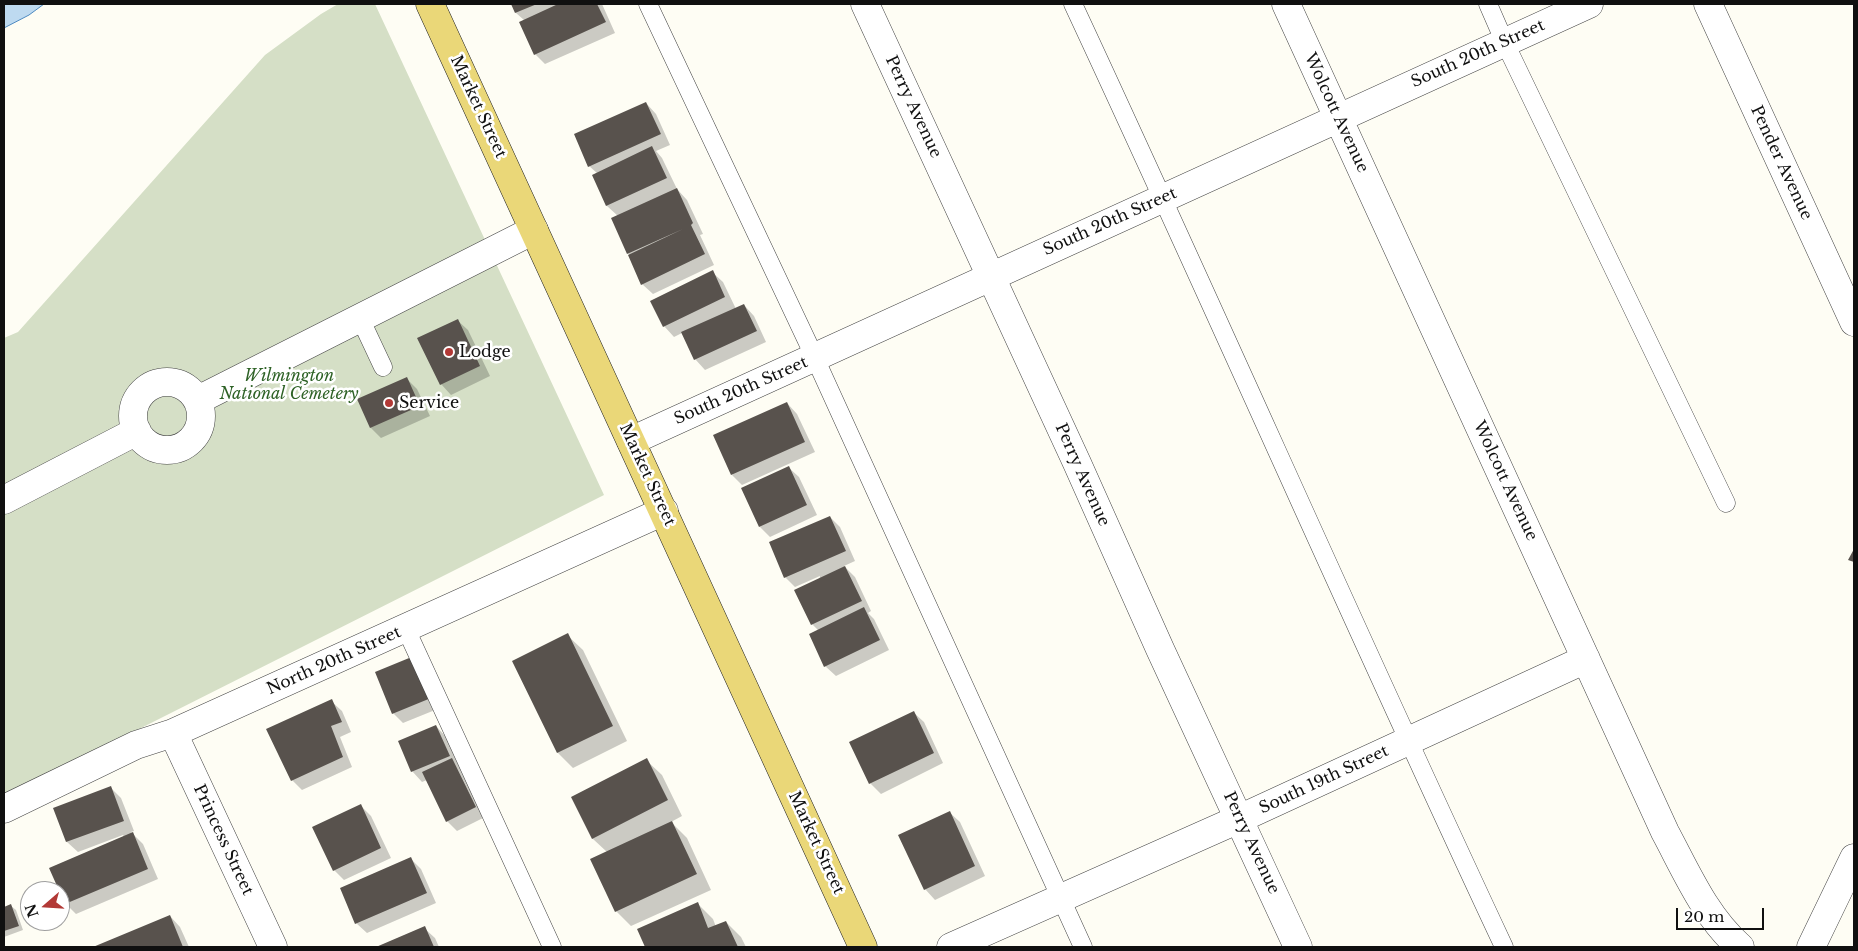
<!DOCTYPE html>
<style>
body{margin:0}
#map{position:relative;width:1858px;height:951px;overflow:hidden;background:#fefdf4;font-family:"Libre Baskerville",serif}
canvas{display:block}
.frame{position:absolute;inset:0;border:5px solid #101010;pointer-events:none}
.north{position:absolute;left:20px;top:881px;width:50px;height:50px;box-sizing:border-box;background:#fff;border:1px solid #9f9f9f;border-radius:50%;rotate:251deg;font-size:14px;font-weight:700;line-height:20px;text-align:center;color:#101010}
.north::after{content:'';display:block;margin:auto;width:18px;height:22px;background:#b23936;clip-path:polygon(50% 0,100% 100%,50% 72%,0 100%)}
.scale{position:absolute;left:1676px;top:908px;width:88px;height:22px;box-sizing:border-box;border:2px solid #101010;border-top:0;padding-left:6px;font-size:15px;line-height:18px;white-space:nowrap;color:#101010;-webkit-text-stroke:4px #fff;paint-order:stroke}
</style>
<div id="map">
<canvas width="1858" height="951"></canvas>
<div class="frame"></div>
<div class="north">N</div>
<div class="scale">20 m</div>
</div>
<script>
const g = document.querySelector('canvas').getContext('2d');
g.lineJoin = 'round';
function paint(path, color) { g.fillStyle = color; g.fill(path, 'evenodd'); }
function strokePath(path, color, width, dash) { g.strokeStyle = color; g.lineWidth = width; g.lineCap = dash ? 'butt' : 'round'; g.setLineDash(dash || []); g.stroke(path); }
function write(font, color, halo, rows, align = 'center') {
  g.font = font + ' "Libre Baskerville",serif'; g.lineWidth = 5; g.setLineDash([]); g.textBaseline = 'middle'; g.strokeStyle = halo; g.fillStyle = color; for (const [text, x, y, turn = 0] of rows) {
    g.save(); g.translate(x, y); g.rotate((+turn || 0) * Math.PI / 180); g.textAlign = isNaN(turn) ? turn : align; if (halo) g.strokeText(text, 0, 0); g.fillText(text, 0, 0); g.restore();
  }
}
const cemetery = new Path2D(`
 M 338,4 L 375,4 L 604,495 L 4,797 L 4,338 L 18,332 L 265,55 L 321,14 Z`);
const water = new Path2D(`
 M 4,4 L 44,4 L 29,15 L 4,28 Z`);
const shadow = new Path2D(`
 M 513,4 L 602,4 L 615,33 L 545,64 L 535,54 L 524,20 L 516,13 Z
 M 646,103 L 656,114 L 670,145 L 656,151 L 662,158 L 677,189 L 687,200 L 703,234 L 700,235 L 714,265 L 653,294 L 642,284 L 628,253 L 618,216 L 607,206 L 593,175 L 597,173 L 589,166 Z
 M 712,272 L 723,282 L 736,309 L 744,305 L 754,316 L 766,342 L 705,370 L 695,359 L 682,333 L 674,337 L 664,326 Z
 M 457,320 L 468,330 L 490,376 L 451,395 L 441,384 Z
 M 407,379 L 417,389 L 430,416 L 381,438 L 371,428 L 359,400 Z
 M 787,403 L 797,414 L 815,452 L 742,485 L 732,475 Z
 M 788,467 L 799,477 L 817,515 L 770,537 L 760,527 Z
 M 830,517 L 840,527 L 855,561 L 844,566 L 855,577 L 871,611 L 868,613 L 874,619 L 889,650 L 836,676 L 825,666 L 819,631 L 812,624 L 820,576 L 795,587 L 785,577 Z
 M 567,635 L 583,650 L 627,741 L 573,768 L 558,753 L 513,661 Z
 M 414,658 L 440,708 L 403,723 L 393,713 Z
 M 331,701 L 342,711 L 351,732 L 340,737 L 352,767 L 302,790 L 292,780 Z
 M 913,712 L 924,722 L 943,763 L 881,794 L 870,783 Z
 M 436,726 L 446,737 L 459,767 L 462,770 L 485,817 L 457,831 L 447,821 L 427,780 L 422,782 L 412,771 Z
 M 646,760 L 662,775 L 682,816 L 671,822 L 687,838 L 711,890 L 631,926 L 616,911 L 607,852 L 593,839 L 572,797 Z
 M 111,788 L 121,798 L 134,831 L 131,832 L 143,844 L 158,879 L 76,914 L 66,904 L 51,868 L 124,837 L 123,835 L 78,852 L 67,842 L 55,809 Z
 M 360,805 L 371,816 L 391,858 L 344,880 L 334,870 Z
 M 949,812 L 960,822 L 985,876 L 935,900 L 925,889 Z
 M 411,859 L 421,869 L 436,903 L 367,933 L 356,923 Z
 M 698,904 L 713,919 L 716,927 L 726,922 L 741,937 L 746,947 L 646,947 L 639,929 Z
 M 11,906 L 16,910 L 23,930 L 4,937 L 4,908 Z
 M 170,916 L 180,927 L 189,947 L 96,947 Z
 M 424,928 L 435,938 L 439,947 L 380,947 Z`);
const building = new Path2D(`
 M 511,4 L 537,4 L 515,13 Z
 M 558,4 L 597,4 L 606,22 L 534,55 L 519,22 Z
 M 646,102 L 661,134 L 588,167 L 574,134 Z
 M 652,146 L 667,178 L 606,206 L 592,175 Z
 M 677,188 L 693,223 L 691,225 L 705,254 L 641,285 L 628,255 L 683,229 L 627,254 L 611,218 Z
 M 713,270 L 725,297 L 663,327 L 650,301 Z
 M 744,304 L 757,331 L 694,360 L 681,332 Z
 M 458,319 L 480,366 L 440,385 L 417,338 Z
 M 407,377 L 420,406 L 370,428 L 357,399 Z
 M 787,402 L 805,442 L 731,475 L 713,435 Z
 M 789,466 L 807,505 L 759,527 L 741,488 Z
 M 830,516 L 846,551 L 784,578 L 769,542 Z
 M 1854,549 L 1854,562 L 1848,560 Z
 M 845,566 L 862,601 L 811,625 L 794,590 Z
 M 864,607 L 880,640 L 824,667 L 809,634 Z
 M 568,633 L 613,726 L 557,753 L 512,661 Z
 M 414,656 L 431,698 L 392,714 L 375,672 Z
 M 332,699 L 342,722 L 331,726 L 343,757 L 291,781 L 266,729 Z
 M 914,711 L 934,753 L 869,784 L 849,742 Z
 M 436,725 L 450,756 L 411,772 L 398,741 Z
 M 452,758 L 476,807 L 446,822 L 422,772 Z
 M 647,758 L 668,800 L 592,839 L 571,797 Z
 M 111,786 L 124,821 L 66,842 L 53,808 Z
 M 361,804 L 381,848 L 333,871 L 312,827 Z
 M 950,811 L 975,866 L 924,890 L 898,835 Z
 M 672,821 L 697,874 L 615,912 L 590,859 Z
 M 133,832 L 148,869 L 65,904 L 49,868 Z
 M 411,857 L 427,893 L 355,924 L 340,888 Z
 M 698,902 L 708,928 L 726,921 L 738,947 L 645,947 L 637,929 Z
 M 11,904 L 19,926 L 4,931 L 4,907 Z
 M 170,915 L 183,947 L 93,947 Z
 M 425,926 L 434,947 L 376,947 Z`);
const service = new Path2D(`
 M 648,4 L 815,358 L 1083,947
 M 1073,4 C 1219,317 1357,634 1504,947
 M 1488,4 L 1505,43 L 1726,503
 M 360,318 L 383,367
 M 406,629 L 552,947`);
const minor = new Path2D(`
 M 865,4 L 1077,463 L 1160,649 L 1298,947
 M 1286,4 L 1665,832 C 1687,873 1705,916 1740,947
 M 1708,4 L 1854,322
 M133 416a34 34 0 1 1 68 0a34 34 0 1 1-68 0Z
 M 198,400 L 534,230
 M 631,441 L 1589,4
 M 4,500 L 137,431
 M 173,733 L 273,947
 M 4,809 L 136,745 L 173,733 L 664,511
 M 951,947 L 1239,819 L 1586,659`);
const tertiary = new Path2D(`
 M 1811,947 L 1854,858`);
const primary = new Path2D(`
 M 430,4 L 863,947`);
const markers = [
 [449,352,5,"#b23936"],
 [389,403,5,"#b23936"]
];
const streetNames = [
 ["South 20th Street",1478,54,-24],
 ["Market Street",478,107,65],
 ["Perry Avenue",913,107,65],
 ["Wolcott Avenue",1336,113,65],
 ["Pender Avenue",1781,163,65],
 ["South 20th Street",1110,222,-24],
 ["South 20th Street",741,391,-24],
 ["Market Street",647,475,65],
 ["Perry Avenue",1082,475,66],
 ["Wolcott Avenue",1505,481,65],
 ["North 20th Street",334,661,-24],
 ["South 19th Street",1324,780,-25],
 ["Princess Street",223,840,65],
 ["Market Street",816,843,65],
 ["Perry Avenue",1251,843,65]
];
const poiNames = [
 ["Lodge",459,352],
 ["Service",399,403]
];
const parkNames = [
 ["Wilmington",289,376],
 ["National Cemetery",289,394]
];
paint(cemetery, '#d5dfc6');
paint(water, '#bedaf0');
strokePath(water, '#4d89c0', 1);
paint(shadow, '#0003');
paint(building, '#58524d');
strokePath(service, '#434343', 19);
strokePath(minor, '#434343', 29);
strokePath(tertiary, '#434343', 29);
strokePath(primary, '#212121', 29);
strokePath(service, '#fff', 18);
strokePath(minor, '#fff', 28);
strokePath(tertiary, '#fff', 28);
strokePath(primary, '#ead778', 28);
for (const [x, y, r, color] of markers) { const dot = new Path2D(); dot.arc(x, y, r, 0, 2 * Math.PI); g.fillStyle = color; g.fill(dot); strokePath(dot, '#fff', 2); }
write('16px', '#101010', '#fff', streetNames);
write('16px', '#101010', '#fff', poiNames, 'left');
write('italic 16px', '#2e6226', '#fff', parkNames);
</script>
